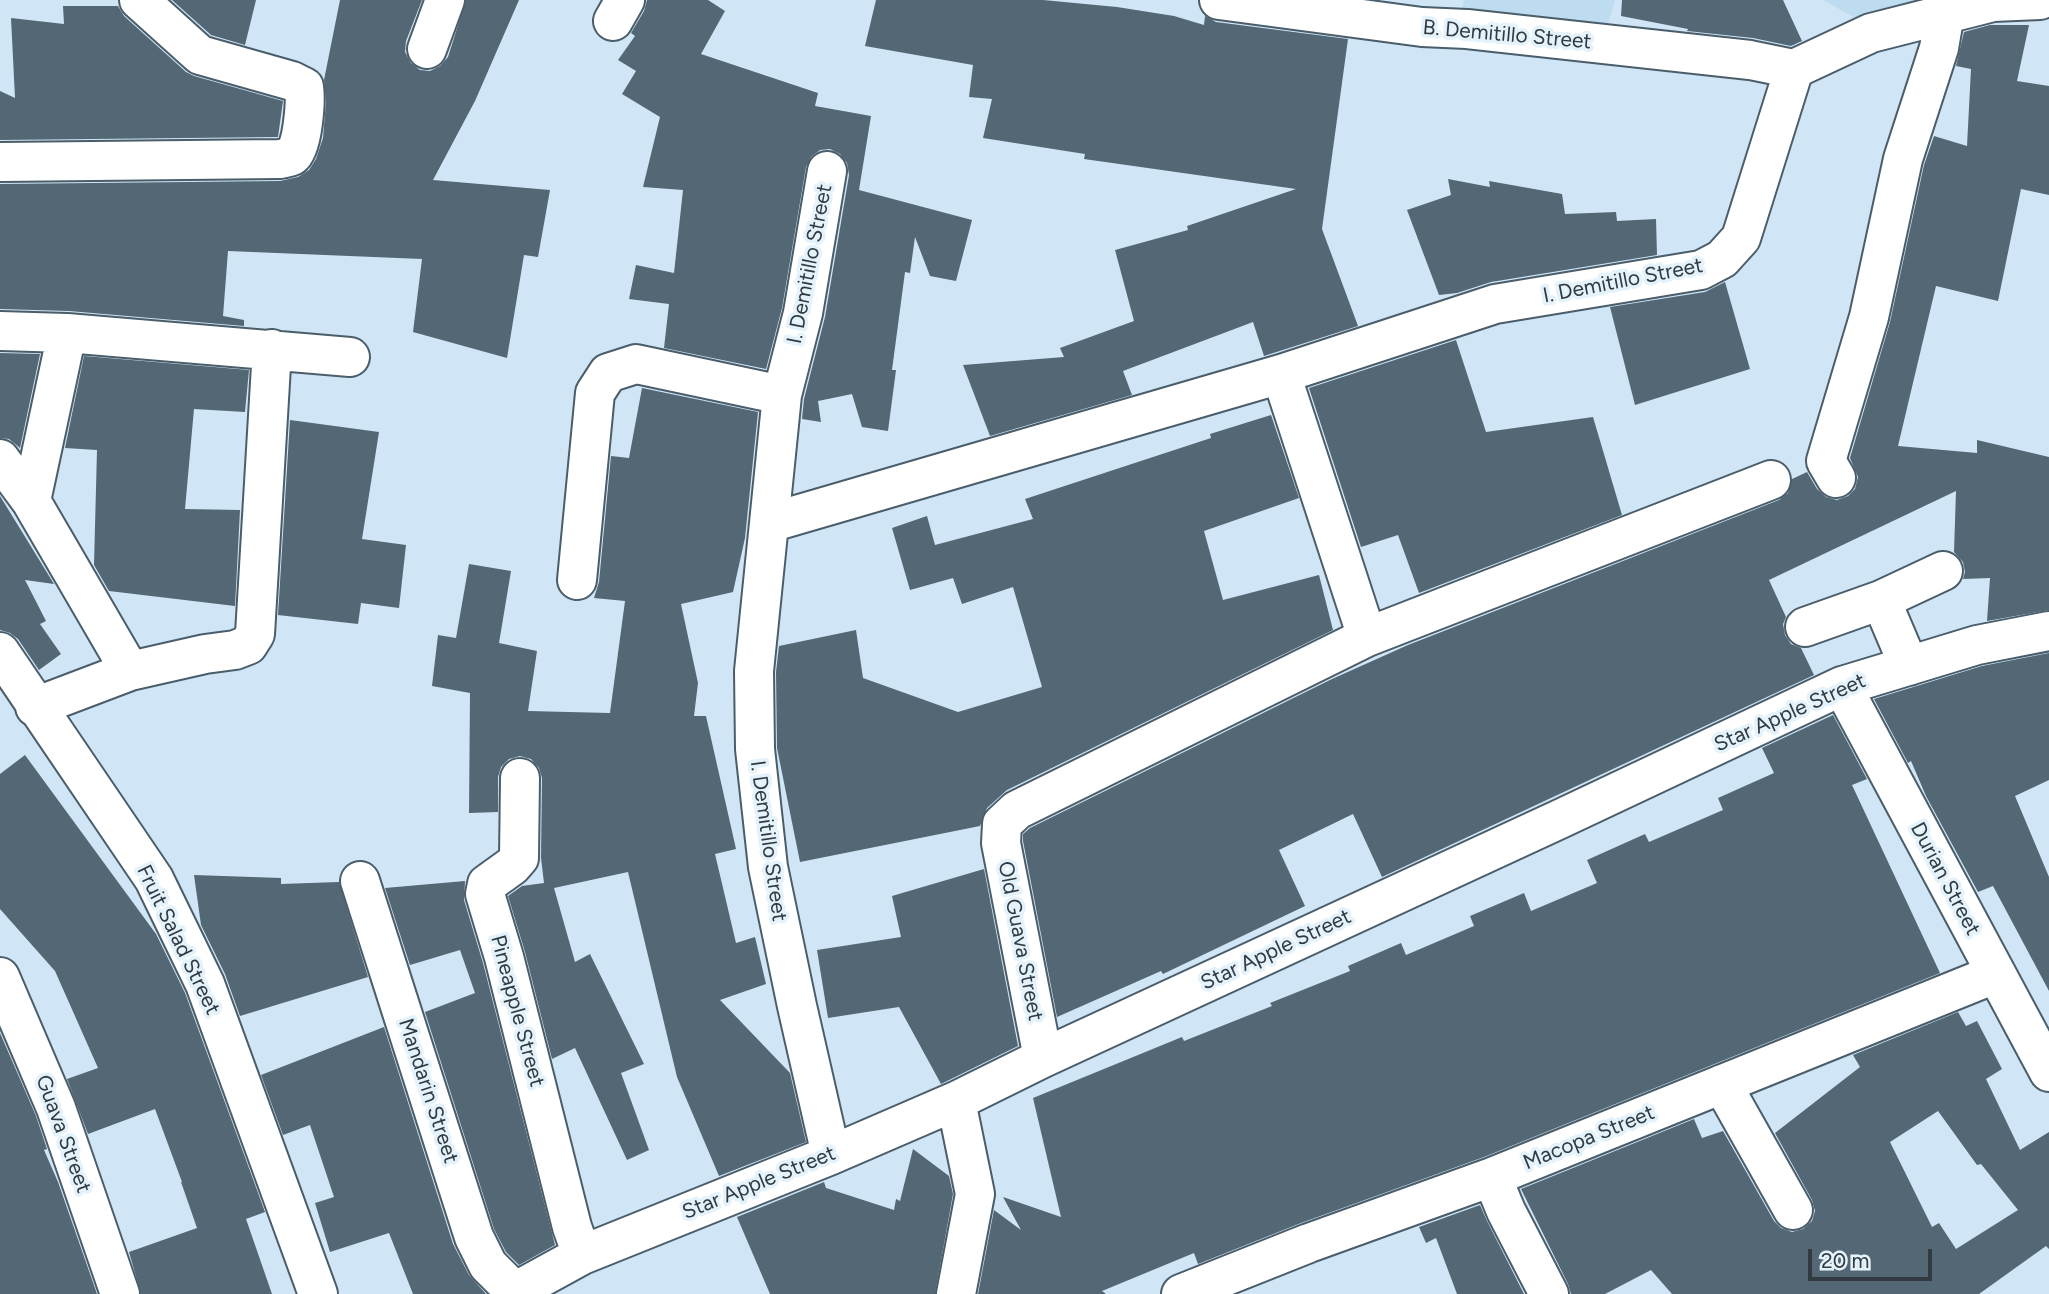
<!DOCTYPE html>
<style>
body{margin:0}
#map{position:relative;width:2049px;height:1294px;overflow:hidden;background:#d0e6f6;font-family:Figtree,sans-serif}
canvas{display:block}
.scale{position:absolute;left:1808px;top:1249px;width:124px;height:32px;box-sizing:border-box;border:4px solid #313a40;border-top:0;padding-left:9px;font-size:21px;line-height:24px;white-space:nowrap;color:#313a40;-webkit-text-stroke:5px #e4f2fb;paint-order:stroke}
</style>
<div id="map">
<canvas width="2049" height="1294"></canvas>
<div class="scale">20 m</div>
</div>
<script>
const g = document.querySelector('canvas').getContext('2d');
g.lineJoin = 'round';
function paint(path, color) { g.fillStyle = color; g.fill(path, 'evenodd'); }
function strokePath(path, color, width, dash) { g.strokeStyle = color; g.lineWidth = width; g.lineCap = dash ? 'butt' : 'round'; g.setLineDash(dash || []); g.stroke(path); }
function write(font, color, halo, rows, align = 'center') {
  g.font = font + ' Figtree,sans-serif'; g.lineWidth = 7; g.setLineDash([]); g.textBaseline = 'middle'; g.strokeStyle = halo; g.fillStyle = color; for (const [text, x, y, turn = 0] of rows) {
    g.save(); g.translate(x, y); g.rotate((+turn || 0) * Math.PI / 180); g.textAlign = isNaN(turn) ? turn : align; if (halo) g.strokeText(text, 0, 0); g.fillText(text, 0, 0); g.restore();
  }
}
const built = new Path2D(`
 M 1464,0 L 1615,0 L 1603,41 L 1460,24 Z
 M 1823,0 L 1979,0 L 1875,29 Z`);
const building = new Path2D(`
 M 172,0 L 256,0 L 245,45 L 211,35 Z
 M 340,0 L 422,0 L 406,41 L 405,52 L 411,63 L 420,70 L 430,71 L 440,66 L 448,57 L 466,0 L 519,0 L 475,101 L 433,180 L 550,190 L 538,257 L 524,255 L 507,358 L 413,332 L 422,259 L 228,251 L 223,316 L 244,320 L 244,326 L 69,311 L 0,309 L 0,184 L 280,181 L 298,177 L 309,170 L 316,159 L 323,138 L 326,102 L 324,80 Z
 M 647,0 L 708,0 L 725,11 L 701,54 L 818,93 L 815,106 L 871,116 L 859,190 L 972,220 L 956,281 L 930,276 L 915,237 L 910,273 L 905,272 L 892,370 L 896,370 L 888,431 L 862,427 L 852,394 L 818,401 L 821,422 L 802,419 L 804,399 L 825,317 L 849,175 L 847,163 L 840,154 L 830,149 L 820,150 L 811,157 L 806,167 L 782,308 L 766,369 L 664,348 L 669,304 L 629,299 L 636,265 L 674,273 L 683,190 L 643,187 L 660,117 L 622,94 L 636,71 L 618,60 L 635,36 L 631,33 L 644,11 Z
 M 876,0 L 1043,0 L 1117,7 L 1174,16 L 1204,25 L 1205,16 L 1216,22 L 1348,39 L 1322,229 L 1358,326 L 1264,356 L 1253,322 L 1123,371 L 1132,395 L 990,436 L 963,365 L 1064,357 L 1060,348 L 1134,321 L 1115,250 L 1188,230 L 1187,226 L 1296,189 L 1084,159 L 1085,154 L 983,138 L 992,99 L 969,97 L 973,65 L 865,46 Z
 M 1622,0 L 1783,0 L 1802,41 L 1791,46 L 1753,38 L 1687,31 L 1688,29 L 1621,16 Z
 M 63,6 L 118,6 L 124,16 L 186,72 L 194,76 L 283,101 L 278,137 L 0,140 L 0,91 L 15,98 L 11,18 L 64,24 Z
 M 1990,25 L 2029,25 L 2017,81 L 2049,86 L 2049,195 L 2021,189 L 1998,301 L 1936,286 L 1898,446 L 1977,453 L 1977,440 L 2049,457 L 2049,610 L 1987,621 L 1990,578 L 1963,579 L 1965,572 L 1963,562 L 1954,552 L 1956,491 L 1769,580 L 1786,617 L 1783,624 L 1785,635 L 1791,644 L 1801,648 L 1814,675 L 1382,877 L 1353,814 L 1279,850 L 1305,906 L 1163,974 L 1161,971 L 1057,1017 L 1023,841 L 1023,834 L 1030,828 L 1332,679 L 1408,645 L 1779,500 L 1788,493 L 1792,479 L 1807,472 L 1817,489 L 1826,497 L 1837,500 L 1848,496 L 1855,489 L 1858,477 L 1850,458 L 1890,322 L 1924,165 L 1934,136 L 1967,146 L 1971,69 L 1956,66 L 1964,32 Z
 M 1448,179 L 1490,187 L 1489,181 L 1562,194 L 1565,214 L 1616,212 L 1617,221 L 1656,219 L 1657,255 L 1491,282 L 1457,293 L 1439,295 L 1407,210 L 1451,195 Z
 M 1725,282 L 1750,369 L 1635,405 L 1610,307 L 1705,292 Z
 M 1456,340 L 1486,432 L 1593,417 L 1622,515 L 1419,593 L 1398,535 L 1361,547 L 1309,388 Z
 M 0,353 L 40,354 L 20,448 L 9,439 L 0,438 Z
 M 84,356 L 249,370 L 245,412 L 194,409 L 185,509 L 240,510 L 235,606 L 109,591 L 94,565 L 97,450 L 65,448 Z
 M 642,388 L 758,412 L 745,538 L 733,592 L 681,604 L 698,683 L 694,716 L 706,716 L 736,849 L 715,854 L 736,943 L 755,937 L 766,984 L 720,1000 L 790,1073 L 806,1142 L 719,1176 L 677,1077 L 628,872 L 554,888 L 575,962 L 590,954 L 644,1064 L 621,1073 L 649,1150 L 627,1160 L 575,1048 L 552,1059 L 525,952 L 508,896 L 522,886 L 544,883 L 541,858 L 542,778 L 539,768 L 531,759 L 520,756 L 509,759 L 501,767 L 498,777 L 498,812 L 469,813 L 470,693 L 432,686 L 438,635 L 456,638 L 469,564 L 511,571 L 499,643 L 537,651 L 528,711 L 610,713 L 625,601 L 594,598 L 599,582 L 611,456 L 629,458 Z
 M 1271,415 L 1299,498 L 1204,531 L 1223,600 L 1319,575 L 1333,630 L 1007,790 L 987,808 L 980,826 L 800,862 L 777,748 L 776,672 L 779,646 L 856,630 L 863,678 L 958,712 L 1042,687 L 1013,587 L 962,604 L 953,578 L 910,590 L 892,528 L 927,516 L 935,545 L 1033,519 L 1025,499 L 1211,438 L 1210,434 Z
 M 290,420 L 379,432 L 362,539 L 406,545 L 399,608 L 361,603 L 358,624 L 278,615 Z
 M 0,496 L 54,584 L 25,580 L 46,621 L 40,624 L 61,654 L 39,670 L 18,639 L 10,633 L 0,630 Z
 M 2049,653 L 2049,780 L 2015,796 L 2049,877 L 2049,991 L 1993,886 L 1978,892 L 1926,796 L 1911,761 L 1908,763 L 1874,699 L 1982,666 Z
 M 1833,715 L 1867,779 L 1852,785 L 1940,973 L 1484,1157 L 1301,1223 L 1198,1264 L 1194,1253 L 1102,1291 L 1106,1294 L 978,1294 L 994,1210 L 1021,1230 L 1003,1197 L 1061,1217 L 1033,1098 L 1182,1037 L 1184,1041 L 1272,1006 L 1270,1003 L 1350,971 L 1348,966 L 1401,943 L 1406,955 L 1474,926 L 1470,916 L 1524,893 L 1531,911 L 1597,883 L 1587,860 L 1645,834 L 1649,842 L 1723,810 L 1718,798 L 1774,773 L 1762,748 Z
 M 25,755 L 156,934 L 185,993 L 265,1212 L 246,1219 L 272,1294 L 141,1294 L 129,1252 L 197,1228 L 181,1182 L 182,1182 L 155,1109 L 88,1134 L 67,1079 L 98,1068 L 55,971 L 0,909 L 0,774 Z
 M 984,869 L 1018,1046 L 941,1084 L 899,1007 L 828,1018 L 817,950 L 901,937 L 892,896 Z
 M 194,875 L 281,878 L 281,884 L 339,882 L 368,977 L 240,1016 L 225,974 L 201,925 Z
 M 465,881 L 464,900 L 483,963 L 555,1245 L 519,1265 L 506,1252 L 494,1229 L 425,1012 L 475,993 L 460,950 L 410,965 L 385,888 Z
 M 1958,1012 L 1966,1026 L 1977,1021 L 2002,1069 L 1986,1079 L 2020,1150 L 2049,1132 L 2049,1249 L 2046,1246 L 1979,1294 L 1672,1294 L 1651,1270 L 1605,1294 L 1571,1294 L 1568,1284 L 1521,1189 L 1694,1119 L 1702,1138 L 1723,1131 L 1774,1221 L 1781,1228 L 1792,1232 L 1803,1229 L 1812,1221 L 1815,1211 L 1812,1200 L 1775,1133 L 1860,1067 L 1853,1055 ZM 1938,1111 L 1977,1165 L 1981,1164 L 2018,1210 L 1956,1249 L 1939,1223 L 1932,1227 L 1890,1142 Z
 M 384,1027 L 453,1244 L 469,1275 L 486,1294 L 413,1294 L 389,1233 L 330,1252 L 315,1203 L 334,1197 L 310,1125 L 283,1135 L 261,1075 Z
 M 0,1033 L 36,1116 L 47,1149 L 44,1150 L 58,1182 L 97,1294 L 0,1294 Z
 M 913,1149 L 949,1176 L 953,1194 L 935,1294 L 770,1294 L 737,1217 L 824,1182 L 826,1188 L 894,1210 L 896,1199 L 900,1201 Z
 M 1480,1205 L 1487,1221 L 1524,1294 L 1457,1294 L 1436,1238 L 1426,1243 L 1419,1227 Z`);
const minor = new Path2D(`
 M 1219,0 L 1422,27 L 1467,29 L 1750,60 L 1794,69
 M 613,21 L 625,0
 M 427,49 L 445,0
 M 0,162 L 280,159 C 284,158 288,158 292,156 C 303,148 306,100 304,87 L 292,81 L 200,55 L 139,0
 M 827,171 L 803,313 L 782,395 L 754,671 L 755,749 L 768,867 L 797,1006 L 831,1155
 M 0,331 L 67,333 L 350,357
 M 1281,374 L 1367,637
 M 0,459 L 31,501 L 130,671
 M 1836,478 L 1826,461 L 1869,317 L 1903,159 L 1939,48 L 1945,13
 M 31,501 L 67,333
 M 769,523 L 1281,374 L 1495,304 L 1701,270 L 1722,259 L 1741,238 L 1794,69 L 1871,33 L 1993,2 L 2040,0
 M 577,580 L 595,393 L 608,373 L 636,364 L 782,395
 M 1881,600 L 1943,571
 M 1805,627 L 1881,600 L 1909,666
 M 0,652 L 154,879 L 205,984 L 318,1294
 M 1842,686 L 2049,1072
 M 35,707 L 130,671 L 205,654 L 235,650 L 248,645 L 255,634 L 272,349
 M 520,778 L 519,858 L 512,866 L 487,884 L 485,894 L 504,957 L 572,1227 L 582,1255
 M 360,881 L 474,1237 L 488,1265 L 514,1291
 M 0,977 L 56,1108 L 120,1294
 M 1043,1058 L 1001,843 L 1002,824 L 1017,810 L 1367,637 L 1771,480
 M 1722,1084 L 1793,1210
 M 956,1101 L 975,1194 L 956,1294
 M 1492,1177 L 1506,1211 L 1549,1294
 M 511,1294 L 582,1255 L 831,1155 L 956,1101 L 1043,1058 L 1560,819 L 1842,686 L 1977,645 L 2049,631
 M 1181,1294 L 1309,1243 L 1492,1177 L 1995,974`);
const streetNames = [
 ["B. Demitillo Street",1507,35,5],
 ["I. Demitillo Street",810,264,-79],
 ["I. Demitillo Street",1623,281,-11],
 ["Star Apple Street",1790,713,-24],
 ["I. Demitillo Street",768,841,82],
 ["Durian Street",1945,879,62],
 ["Fruit Salad Street",178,940,64],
 ["Old Guava Street",1020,941,79],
 ["Star Apple Street",1276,950,-25],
 ["Pineapple Street",517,1011,75],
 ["Mandarin Street",428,1091,72],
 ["Guava Street",63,1134,70],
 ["Macopa Street",1589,1138,-22],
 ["Star Apple Street",759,1183,-22]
];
paint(built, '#bedcf0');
paint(building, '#536774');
strokePath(minor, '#4a5d6a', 42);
strokePath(minor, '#fff', 38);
write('21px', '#313a40', '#e4f2fb', streetNames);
</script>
